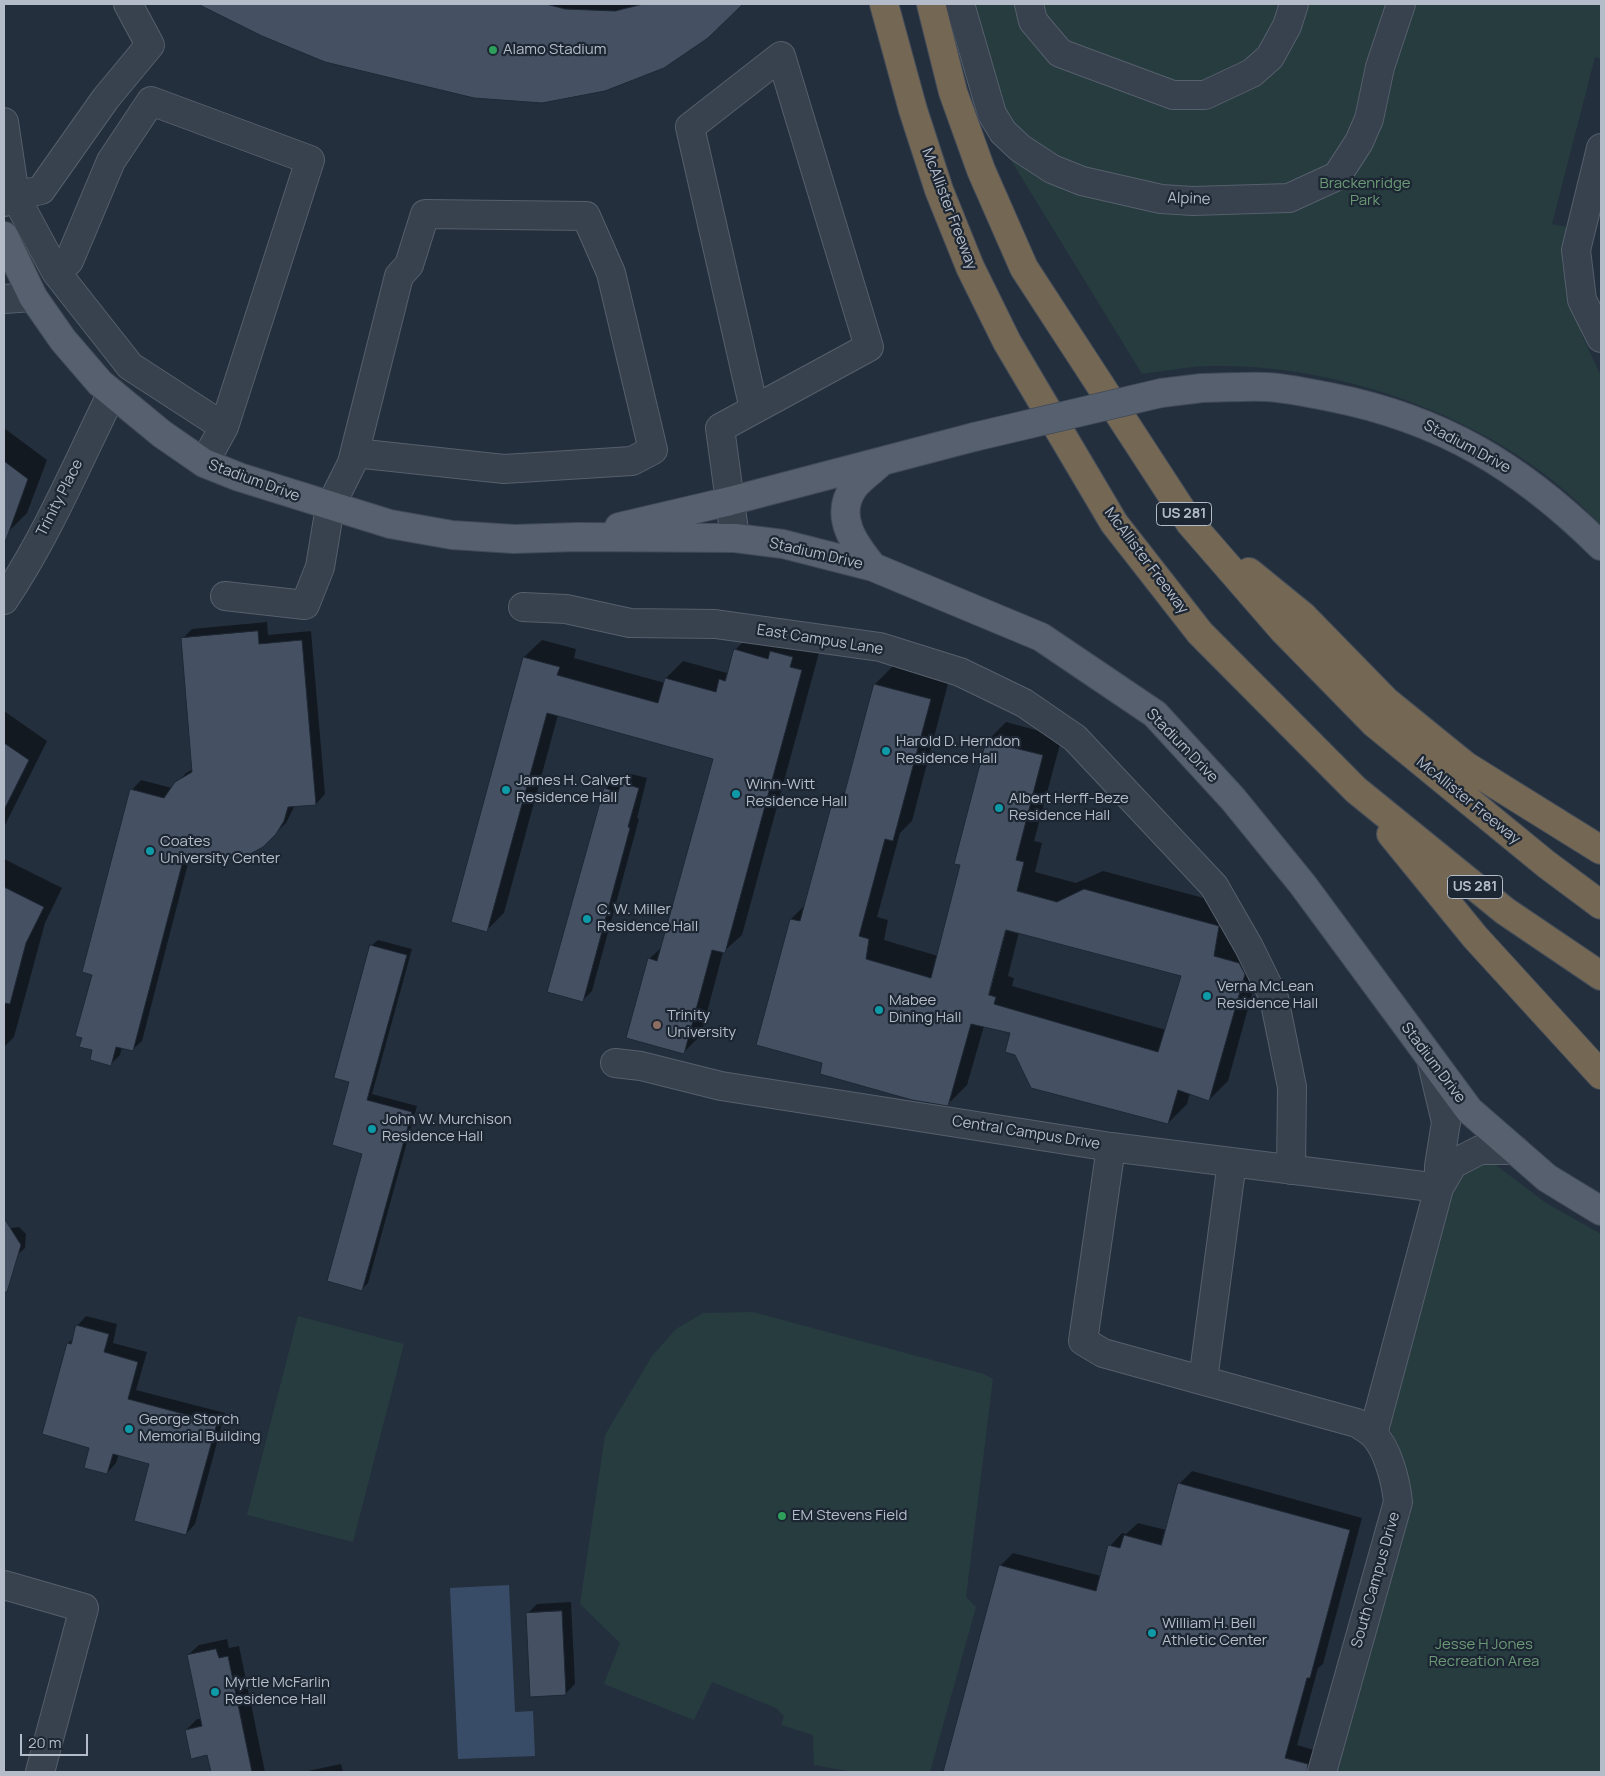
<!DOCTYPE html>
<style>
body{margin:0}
#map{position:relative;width:1605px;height:1776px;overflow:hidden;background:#242f3e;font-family:Manrope,sans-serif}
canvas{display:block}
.frame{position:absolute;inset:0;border:5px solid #b4bcc9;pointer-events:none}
.scale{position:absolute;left:20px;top:1734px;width:68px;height:22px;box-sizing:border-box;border:2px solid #b4bcc9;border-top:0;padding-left:6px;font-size:15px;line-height:18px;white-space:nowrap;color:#b4bcc9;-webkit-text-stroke:4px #1d2633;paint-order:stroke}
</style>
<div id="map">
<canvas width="1605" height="1776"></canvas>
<div class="frame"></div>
<div class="scale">20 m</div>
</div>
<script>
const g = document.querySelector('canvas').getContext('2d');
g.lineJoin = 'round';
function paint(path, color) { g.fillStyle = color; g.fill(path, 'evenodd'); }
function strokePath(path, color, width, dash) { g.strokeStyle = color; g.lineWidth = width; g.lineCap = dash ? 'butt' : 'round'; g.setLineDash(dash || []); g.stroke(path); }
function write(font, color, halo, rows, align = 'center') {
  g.font = font + ' Manrope,sans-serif'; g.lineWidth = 4.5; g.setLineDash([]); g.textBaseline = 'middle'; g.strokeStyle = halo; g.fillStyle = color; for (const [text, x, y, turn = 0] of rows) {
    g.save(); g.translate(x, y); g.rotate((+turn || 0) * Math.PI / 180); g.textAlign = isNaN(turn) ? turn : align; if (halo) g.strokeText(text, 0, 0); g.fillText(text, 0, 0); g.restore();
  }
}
const green = new Path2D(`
 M 954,4 L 1601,4 L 1601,59 L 1595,57 L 1552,224 L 1567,227 L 1562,263 L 1582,335 L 1601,376 L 1601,526 C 1511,424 1348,364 1214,366 C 1190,366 1166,371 1142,374 L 979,108 Z
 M 1472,1161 L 1492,1162 L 1546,1203 L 1601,1234 L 1601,1772 L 1331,1772 L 1408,1491 L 1407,1471 L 1388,1423 L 1454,1179 Z
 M 753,1312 L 984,1374 L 993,1379 L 966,1597 L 976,1607 L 930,1772 L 853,1772 L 814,1765 L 813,1735 L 781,1725 L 784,1716 L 776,1708 L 712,1682 L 694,1720 L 604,1684 L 620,1643 L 580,1604 L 605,1435 L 652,1356 L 676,1329 L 703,1313 Z
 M 298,1316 L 404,1344 L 353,1542 L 247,1515 Z`);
const water = new Path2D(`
 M 509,1585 L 515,1712 L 533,1711 L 535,1756 L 458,1759 L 450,1588 Z`);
const shadow = new Path2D(`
 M 202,4 L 741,4 L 707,37 L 204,6 Z
 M 4,428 L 47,460 L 27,513 L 8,532 L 4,530 Z
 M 267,622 L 268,635 L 311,631 L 325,794 L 316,804 L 295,805 L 286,823 L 262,846 L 190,856 L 142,1041 L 132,1050 L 122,1047 L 120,1055 L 111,1064 L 94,1050 L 93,974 L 132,790 L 141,780 L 172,788 L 186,773 L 193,769 L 182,639 L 192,629 Z
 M 753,632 L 819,653 L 742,935 L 723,952 L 701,1035 L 684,1052 L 649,959 L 663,946 L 715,758 L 558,715 L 504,913 L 487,930 L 452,921 L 524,657 L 542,640 L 576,649 L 574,658 L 665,683 L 666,678 L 683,661 L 727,673 L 735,650 Z
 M 894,665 L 949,680 L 912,821 L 900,833 L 877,917 L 888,920 L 884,940 L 938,956 L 962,865 L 987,741 L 1006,722 L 1062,737 L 1034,841 L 1042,843 L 1035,872 L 1076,883 L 1103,871 L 1237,907 L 1263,954 L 1228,1081 L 1209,1100 L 1190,1093 L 1187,1104 L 1168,1123 L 1012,1033 L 984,1026 L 967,1085 L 948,1104 L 824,1062 L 758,1044 L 791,919 L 805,905 L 833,803 L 847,789 L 875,684 ZM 1019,932 L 1183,975 L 1166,1030 L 1012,986 L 1014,978 L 1008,976 Z
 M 4,711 L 47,741 L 4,827 Z
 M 631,774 L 647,778 L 637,818 L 639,819 L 592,991 L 582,1001 L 605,789 L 615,779 L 624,782 Z
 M 4,859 L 62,888 L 45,923 L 14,1037 L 4,1047 Z
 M 378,940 L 412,949 L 372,1094 L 417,1106 L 368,1283 L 362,1289 L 363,1153 L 350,1081 L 371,946 Z
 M 19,1227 L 26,1234 L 25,1248 L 11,1261 L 4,1262 L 4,1229 Z
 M 86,1316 L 117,1324 L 113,1343 L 147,1352 L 136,1390 L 225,1413 L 195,1524 L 186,1534 L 151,1463 L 119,1454 L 116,1463 L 107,1473 L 91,1447 L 68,1343 L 74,1338 L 77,1326 Z
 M 1192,1471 L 1362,1518 L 1323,1664 L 1318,1668 L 1297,1745 L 1314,1750 L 1308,1772 L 944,1772 L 1001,1565 L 1013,1553 L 1101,1576 L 1110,1546 L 1122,1533 L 1126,1534 L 1138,1523 L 1166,1530 L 1179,1484 Z
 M 571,1602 L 575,1684 L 565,1694 L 528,1613 L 537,1604 Z
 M 227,1639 L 229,1648 L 239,1646 L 265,1772 L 212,1772 L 208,1754 L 186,1730 L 197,1719 L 202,1719 L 188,1655 L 199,1645 Z
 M 341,1764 L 343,1772 L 303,1772 Z`);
const building = new Path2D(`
 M 198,4 L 546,4 L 565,9 L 615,11 L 643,4 L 743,4 L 708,38 L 664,68 L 605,91 L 542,103 L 474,98 L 325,62 L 262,36 Z
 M 4,461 L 28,479 L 6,540 L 4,540 Z
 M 258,631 L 259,644 L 302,640 L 316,805 L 288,807 L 284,821 L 276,834 L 263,847 L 248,855 L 234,860 L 184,857 L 133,1051 L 116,1047 L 111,1066 L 90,1060 L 92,1050 L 79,1047 L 82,1038 L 75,1036 L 92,975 L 82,972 L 130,789 L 164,798 L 175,782 L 192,772 L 181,638 Z
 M 734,649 L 768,659 L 770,651 L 793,657 L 790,667 L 802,670 L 725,953 L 712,950 L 684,1054 L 626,1038 L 648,958 L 657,961 L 713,759 L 547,713 L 487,932 L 451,922 L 523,657 L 560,667 L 557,675 L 658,703 L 665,678 L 716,692 L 719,679 L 725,681 Z
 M 874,684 L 931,699 L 893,841 L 885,839 L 859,936 L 869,939 L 866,959 L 931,978 L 960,865 L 954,864 L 986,741 L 1043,755 L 1016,860 L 1024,862 L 1017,891 L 1057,902 L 1084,889 L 1219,926 L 1214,956 L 1239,963 L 1245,974 L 1209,1101 L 1178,1090 L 1168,1124 L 1031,1088 L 1015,1055 L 1005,1052 L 1010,1033 L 971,1024 L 948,1106 L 912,1100 L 820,1074 L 822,1063 L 756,1045 L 790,919 L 800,921 L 832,803 L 841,805 ZM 1006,930 L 1181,976 L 1158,1052 L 994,1004 L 996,997 L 989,995 Z
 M 4,743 L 29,760 L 4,810 Z
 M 621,783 L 639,788 L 628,827 L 630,828 L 583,1002 L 547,992 L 604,788 L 618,792 Z
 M 4,887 L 44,907 L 26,943 L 10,1004 L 4,1003 Z
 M 370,945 L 407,955 L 367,1100 L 412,1112 L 362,1291 L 327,1281 L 362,1154 L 332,1145 L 349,1082 L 334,1078 Z
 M 4,1218 L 21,1245 L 7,1292 L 4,1292 Z
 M 76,1325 L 109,1334 L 104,1352 L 138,1362 L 128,1399 L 217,1423 L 186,1535 L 134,1521 L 149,1464 L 113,1454 L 107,1474 L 84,1468 L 89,1448 L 42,1434 L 67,1343 L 71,1344 Z
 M 1178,1483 L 1350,1530 L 1310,1678 L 1307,1678 L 1285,1758 L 1308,1764 L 1307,1772 L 943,1772 L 999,1565 L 1096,1591 L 1108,1545 L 1120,1548 L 1124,1535 L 1161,1545 Z
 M 562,1611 L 566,1695 L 530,1697 L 526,1613 Z
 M 216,1649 L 219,1658 L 228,1656 L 252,1772 L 211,1772 L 207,1755 L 191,1759 L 185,1730 L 202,1726 L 187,1655 Z`);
const minor = new Path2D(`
 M 960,4 L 992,114 L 1003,132 L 1020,148 L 1052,169 L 1082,181 L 1161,199 L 1193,201 L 1289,198 L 1337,176 L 1359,142 L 1369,119 L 1380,67 L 1401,4
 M 1029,4 L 1033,21 L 1060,53 L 1173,95 L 1205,95 L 1252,73 L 1270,57 L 1287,26 L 1294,4
 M 4,122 L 15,196 L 56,272
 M 1601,148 L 1576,250 L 1582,300 L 1601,338
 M 4,202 L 15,196 L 41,190 L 106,98 L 150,45 L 128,4
 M 4,299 L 33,297
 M 204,463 L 224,427 L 130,366 L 56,272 L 69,261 L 111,161 L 151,101 L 310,160 L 224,427
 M 735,538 L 720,428 L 869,347 L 781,56 L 690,127 L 754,409
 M 225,596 L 305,605 L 320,567 L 330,507 L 352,463 L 399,276 L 409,265 L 425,214 L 586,216 L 611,273 L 653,450 L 632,461 L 504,469 L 355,453
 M 4,600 C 47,536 78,462 112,393
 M 523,607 L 566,609 L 630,623 L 715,624 L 880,647 L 960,672 L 1024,703 L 1075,738 L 1214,886 L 1249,947 L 1274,998 L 1292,1087 L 1291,1170
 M 615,1063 L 641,1066 L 721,1086 L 1111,1147 L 1439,1188
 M 1111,1147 L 1083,1341 L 1103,1353 L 1357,1423 C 1362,1426 1368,1430 1373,1434 C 1388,1449 1396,1482 1398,1502 L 1322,1772
 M 1439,1188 L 1453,1164 L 1480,1150 L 1515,1150
 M 1203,1380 L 1232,1162
 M 1373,1434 L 1439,1188 L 1439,1166 L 1446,1122 L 1431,1059
 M 4,1585 L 84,1608 L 40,1772`);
const major = new Path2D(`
 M 4,236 L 33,297 L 63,340 L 100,383 L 162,434 L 204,463 L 239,477 L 390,524 L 452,535 L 514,539 L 577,537 L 735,538 L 783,544 L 873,567 L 1041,637 L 1155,714 L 1233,799 L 1303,885 L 1469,1110 L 1547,1178 L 1601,1211
 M 1202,388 C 1223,388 1245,386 1266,387 C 1287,388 1309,393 1330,397 C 1442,419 1521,467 1601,546
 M 619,527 L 730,501 L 974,437
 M 873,567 C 855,545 833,516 854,487 C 861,478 872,471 880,463`);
const highway = new Path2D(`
 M 884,4 L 913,110 L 939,190 L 970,267 L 1007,342 L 1114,523 L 1200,633 L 1356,790 L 1505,911 L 1601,976
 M 931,4 L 953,92 L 981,170 L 1024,268 L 1190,523 L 1283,630 L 1375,724 L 1546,864 L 1601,905
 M 1249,572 L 1303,616 L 1386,701 L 1466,766 L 1601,850
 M 1391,834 L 1475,937 L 1601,1075`);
const majorBridge = new Path2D(`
 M 974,437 L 1161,393 L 1202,388`);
const markers = [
 [493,50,5,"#2e9e5b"],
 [886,751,5,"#0f9aa8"],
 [506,790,5,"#0f9aa8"],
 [736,794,5,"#0f9aa8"],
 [999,808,5,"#0f9aa8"],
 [150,851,5,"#0f9aa8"],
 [587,919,5,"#0f9aa8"],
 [1207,996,5,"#0f9aa8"],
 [879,1010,5,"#0f9aa8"],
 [657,1025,5,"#8d6e63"],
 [372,1129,5,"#0f9aa8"],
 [129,1429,5,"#0f9aa8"],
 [782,1516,5,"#2e9e5b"],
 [1152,1633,5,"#0f9aa8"],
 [215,1692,5,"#0f9aa8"]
];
const shields = [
 [1184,514,55],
 [1475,887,55]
];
const shieldNames = [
 ["US 281",1184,514],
 ["US 281",1475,887]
];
const poiNames = [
 ["Alamo Stadium",503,50],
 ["Harold D. Herndon",896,742],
 ["Residence Hall",896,759],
 ["James H. Calvert",516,781],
 ["Residence Hall",516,798],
 ["Winn-Witt",746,785],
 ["Residence Hall",746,802],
 ["Albert Herff-Beze",1009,799],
 ["Residence Hall",1009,816],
 ["Coates",160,842],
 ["University Center",160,859],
 ["C. W. Miller",597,910],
 ["Residence Hall",597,927],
 ["Verna McLean",1217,987],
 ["Residence Hall",1217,1004],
 ["Mabee",889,1001],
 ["Dining Hall",889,1018],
 ["Trinity",667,1016],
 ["University",667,1033],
 ["John W. Murchison",382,1120],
 ["Residence Hall",382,1137],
 ["George Storch",139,1420],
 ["Memorial Building",139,1437],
 ["EM Stevens Field",792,1516],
 ["William H. Bell",1162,1624],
 ["Athletic Center",1162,1641],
 ["Myrtle McFarlin",225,1683],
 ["Residence Hall",225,1700]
];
const parkNames = [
 ["Brackenridge",1365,184],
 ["Park",1365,201],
 ["Jesse H Jones",1484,1645],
 ["Recreation Area",1484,1662]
];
const streetNames = [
 ["Alpine",1189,199,2],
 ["McAllister Freeway",949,209,69],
 ["Stadium Drive",1467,447,28],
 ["Stadium Drive",254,481,20],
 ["Trinity Place",60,498,-63],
 ["Stadium Drive",816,554,13],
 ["McAllister Freeway",1146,561,53],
 ["East Campus Lane",820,640,9],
 ["Stadium Drive",1182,746,46],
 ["McAllister Freeway",1468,801,39],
 ["Stadium Drive",1433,1063,53],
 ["Central Campus Drive",1026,1133,9],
 ["South Campus Drive",1376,1580,-74]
];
paint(green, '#263c3f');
paint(water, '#394c67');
paint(shadow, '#0007');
paint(building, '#455162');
strokePath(building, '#1f2835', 1);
strokePath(minor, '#565f6c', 30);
strokePath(major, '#414a57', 30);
strokePath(highway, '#434c59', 30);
strokePath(minor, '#38414e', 28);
strokePath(major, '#56606e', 28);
strokePath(highway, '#746855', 28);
strokePath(majorBridge, '#414a57', 30, []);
strokePath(majorBridge, '#56606e', 28);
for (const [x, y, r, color] of markers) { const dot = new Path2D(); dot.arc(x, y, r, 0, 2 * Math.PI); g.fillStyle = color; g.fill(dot); strokePath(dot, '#1d2633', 2); }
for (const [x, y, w] of shields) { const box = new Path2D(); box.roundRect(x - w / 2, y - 11.5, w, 23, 4); g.fillStyle = '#1d2633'; g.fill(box); strokePath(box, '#b4bcc9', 1); }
write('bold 14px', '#b4bcc9', null, shieldNames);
write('15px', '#b4bcc9', '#1d2633', poiNames, 'left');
write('15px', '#6b9a76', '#1d2633', parkNames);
write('15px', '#b4bcc9', '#1d2633', streetNames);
</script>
